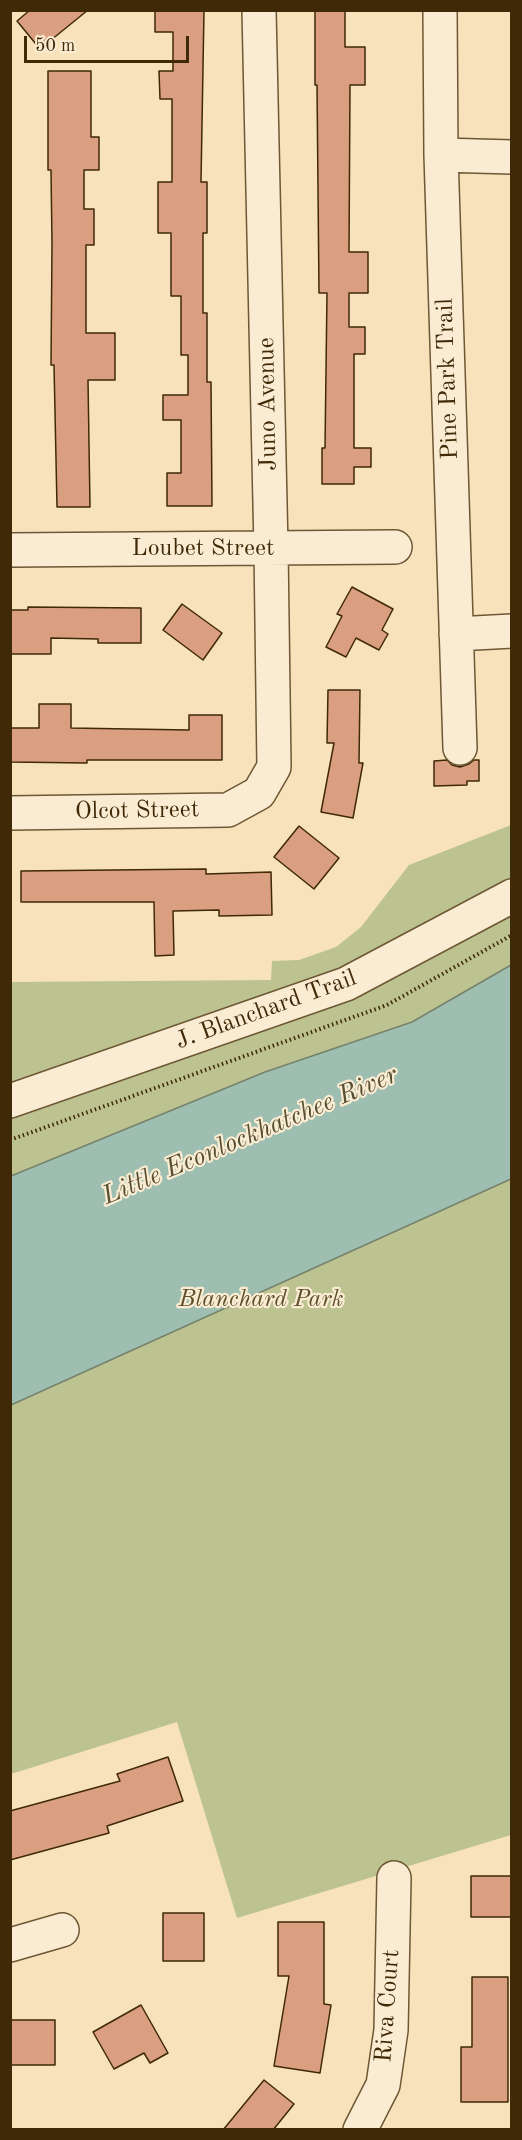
<!DOCTYPE html>
<style>
body{margin:0}
#map{position:relative;width:522px;height:2140px;overflow:hidden;background:#f8e2bb;font-family:"Old Standard TT",serif}
canvas{display:block}
.frame{position:absolute;inset:0;border:12px solid #3f2907;pointer-events:none}
.scale{position:absolute;left:24px;top:36px;width:165px;height:27px;box-sizing:border-box;border:3px solid #3f2907;border-top:0;padding-left:8px;font-size:18px;line-height:21px;white-space:nowrap;color:#3f2907;-webkit-text-stroke:4px #faecd3;paint-order:stroke}
</style>
<div id="map">
<canvas width="522" height="2140"></canvas>
<div class="frame"></div>
<div class="scale">50 m</div>
</div>
<script>
const g = document.querySelector('canvas').getContext('2d');
g.lineJoin = 'round';
function paint(path, color) { g.fillStyle = color; g.fill(path, 'evenodd'); }
function strokePath(path, color, width, dash) { g.strokeStyle = color; g.lineWidth = width; g.lineCap = dash ? 'butt' : 'round'; g.setLineDash(dash || []); g.stroke(path); }
function write(font, color, halo, rows, align = 'center') {
  g.font = font + ' "Old Standard TT",serif'; g.lineWidth = 4.5; g.setLineDash([]); g.textBaseline = 'middle'; g.strokeStyle = halo; g.fillStyle = color; for (const [text, x, y, turn = 0] of rows) {
    g.save(); g.translate(x, y); g.rotate((+turn || 0) * Math.PI / 180); g.textAlign = isNaN(turn) ? turn : align; if (halo) g.strokeText(text, 0, 0); g.fillText(text, 0, 0); g.restore();
  }
}
const green = new Path2D(`
 M 511,825 L 511,1835 L 237,1918 L 177,1722 L 11,1774 L 10,982 L 271,980 L 272,961 L 299,960 L 336,947 L 361,927 L 409,865 Z`);
const water = new Path2D(`
 M 511,965 L 511,1179 L 11,1405 L 11,1176 L 265,1072 L 412,1022 Z`);
const building = new Path2D(`
 M 30,10 L 88,10 L 40,49 L 17,21 Z
 M 155,10 L 204,10 L 201,182 L 207,182 L 207,233 L 203,233 L 203,313 L 207,313 L 207,382 L 211,382 L 212,506 L 167,506 L 167,473 L 181,473 L 181,420 L 163,420 L 163,395 L 188,395 L 188,355 L 181,355 L 181,296 L 171,296 L 171,233 L 158,233 L 158,182 L 172,182 L 172,99 L 160,99 L 159,71 L 173,71 L 173,32 L 155,32 Z
 M 315,10 L 345,10 L 345,47 L 365,47 L 365,85 L 350,85 L 349,252 L 368,252 L 368,293 L 349,293 L 349,327 L 365,327 L 365,354 L 354,354 L 354,448 L 371,448 L 371,467 L 354,467 L 354,484 L 322,484 L 322,448 L 325,448 L 327,293 L 319,293 L 317,85 L 315,85 Z
 M 48,71 L 91,71 L 91,137 L 99,137 L 99,170 L 84,170 L 84,209 L 94,209 L 94,245 L 86,245 L 86,333 L 115,333 L 115,380 L 88,380 L 90,507 L 57,507 L 54,365 L 51,365 L 52,245 L 51,170 L 48,170 Z
 M 352,587 L 393,609 L 382,630 L 388,634 L 379,650 L 356,638 L 346,657 L 326,647 L 342,616 L 337,614 Z
 M 182,604 L 222,633 L 203,660 L 163,630 Z
 M 28,607 L 141,608 L 141,643 L 98,643 L 98,639 L 51,638 L 51,654 L 10,654 L 10,610 L 28,610 Z
 M 328,690 L 360,690 L 359,763 L 363,763 L 353,818 L 321,812 L 334,743 L 327,743 Z
 M 39,704 L 71,704 L 71,728 L 189,730 L 189,715 L 222,715 L 222,760 L 87,760 L 87,763 L 10,762 L 10,728 L 39,728 Z
 M 447,760 L 452,765 L 460,767 L 469,764 L 474,760 L 479,760 L 479,781 L 467,781 L 467,785 L 434,786 L 434,761 Z
 M 299,826 L 339,858 L 314,889 L 274,857 Z
 M 206,869 L 206,874 L 271,872 L 272,915 L 219,916 L 219,910 L 173,911 L 174,955 L 155,956 L 154,902 L 21,902 L 21,871 Z
 M 168,1757 L 183,1801 L 107,1826 L 109,1833 L 10,1860 L 10,1811 L 120,1781 L 117,1774 Z
 M 471,1876 L 512,1876 L 512,1917 L 471,1917 Z
 M 163,1913 L 204,1913 L 204,1961 L 163,1961 Z
 M 278,1922 L 324,1922 L 324,2004 L 331,2005 L 320,2073 L 274,2066 L 289,1976 L 278,1976 Z
 M 472,1977 L 508,1977 L 508,2102 L 461,2102 L 461,2047 L 472,2047 Z
 M 141,2005 L 168,2053 L 150,2063 L 144,2053 L 114,2069 L 93,2032 Z
 M 10,2020 L 55,2020 L 55,2065 L 10,2065 Z
 M 264,2080 L 294,2104 L 273,2130 L 223,2130 Z`);
const path = new Path2D(`
 M 10,1140 L 387,1005 L 512,935`);
const minor = new Path2D(`
 M 440,10 L 441,155 L 460,748
 M 441,155 L 512,157
 M 10,550 L 395,547
 M 456,634 L 512,631
 M 10,813 L 228,810 L 259,793 L 274,767 L 271,548 L 259,10
 M 10,1101 L 346,984 L 512,896
 M 10,1945 L 62,1930
 M 360,2130 L 383,2085 L 391,2030 L 394,1878`);
const streetNames = [
 ["Pine Park Trail",448,379,-92],
 ["Juno Avenue",268,404,-91],
 ["Loubet Street",203,549],
 ["Olcot Street",137,811,-1],
 ["J. Blanchard Trail",266,1010,-20],
 ["Riva Court",388,2006,-86]
];
const parkNames = [
 ["Blanchard Park",261,1300]
];
const waterNames = [
 ["Little Econlockhatchee River",250,1136,-23]
];
paint(green, '#bcc391');
paint(water, '#9dbeb0');
strokePath(water, '#77826c', 1.5);
paint(building, '#da9f80');
strokePath(building, '#3f2907', 1.5);
strokePath(minor, '#6d5734', 36);
strokePath(path, '#3f2907', 4, [1.5, 3]);
strokePath(minor, '#faecd3', 33);
write('24px', '#3f2907', '#faecd3', streetNames);
write('italic 24px', '#5e502a', '#faecd3', parkNames);
write('italic 26px', '#564e31', '#faecd3', waterNames);
</script>
